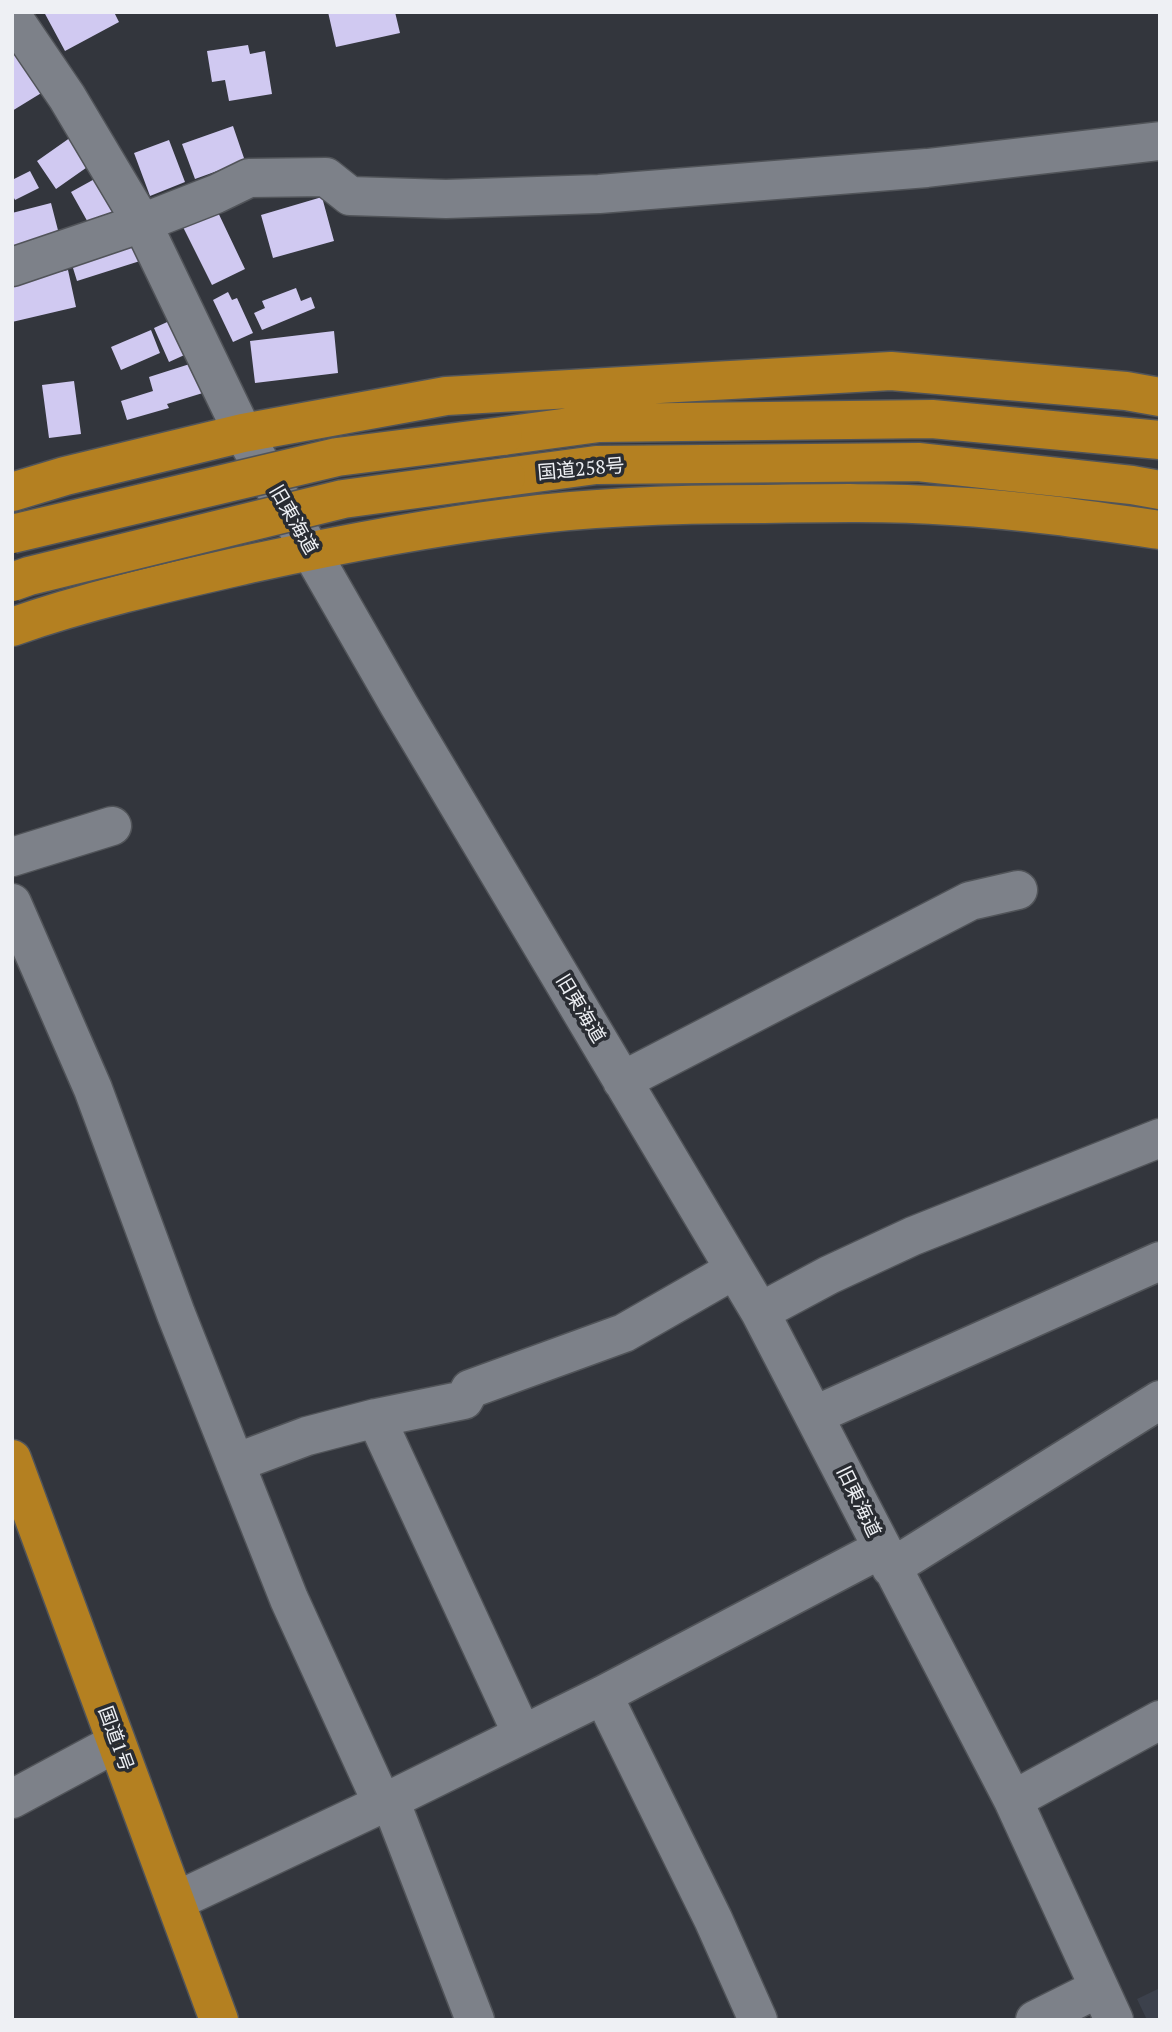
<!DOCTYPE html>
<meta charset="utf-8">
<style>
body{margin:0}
#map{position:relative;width:1172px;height:2032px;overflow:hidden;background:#33363d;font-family:"PT Serif",serif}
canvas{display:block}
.frame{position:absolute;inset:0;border:14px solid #eef0f4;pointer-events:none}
</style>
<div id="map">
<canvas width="1172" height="2032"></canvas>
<div class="frame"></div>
</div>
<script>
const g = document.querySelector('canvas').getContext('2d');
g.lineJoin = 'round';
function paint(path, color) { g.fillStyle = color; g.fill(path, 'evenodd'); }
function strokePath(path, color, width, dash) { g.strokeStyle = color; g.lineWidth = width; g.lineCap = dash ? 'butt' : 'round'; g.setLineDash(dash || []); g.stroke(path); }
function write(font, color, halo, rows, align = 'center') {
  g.font = font + ' "PT Serif","Noto Sans JP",serif'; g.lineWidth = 7; g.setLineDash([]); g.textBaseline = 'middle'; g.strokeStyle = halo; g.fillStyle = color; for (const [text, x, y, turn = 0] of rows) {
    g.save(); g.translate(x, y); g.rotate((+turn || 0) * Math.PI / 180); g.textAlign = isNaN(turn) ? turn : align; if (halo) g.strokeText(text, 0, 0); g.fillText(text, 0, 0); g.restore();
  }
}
const built = new Path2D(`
 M 1160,1988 L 1160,2020 L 1147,2020 L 1137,1999 Z`);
const building = new Path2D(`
 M 44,12 L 114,12 L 119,22 L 65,51 Z
 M 328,12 L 395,12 L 400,33 L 336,47 Z
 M 248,45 L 250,54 L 265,51 L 272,94 L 229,101 L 225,80 L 212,82 L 207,51 Z
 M 18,51 L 43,92 L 12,111 L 12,54 Z
 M 233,126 L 245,161 L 195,179 L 182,144 Z
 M 74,135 L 93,163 L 56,189 L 37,161 Z
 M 169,140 L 185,182 L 150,196 L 134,153 Z
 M 30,171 L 39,188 L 15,200 L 12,194 L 12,180 Z
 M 100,176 L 119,210 L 90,226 L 71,192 Z
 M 322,197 L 334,241 L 273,258 L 261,215 Z
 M 51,203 L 60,238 L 12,251 L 12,213 Z
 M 214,204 L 245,269 L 212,285 L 180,221 Z
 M 131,235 L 140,261 L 77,281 L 69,255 Z
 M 68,270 L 76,307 L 12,322 L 12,283 Z
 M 296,288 L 301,301 L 311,297 L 315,308 L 262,330 L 254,313 L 265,308 L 262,301 Z
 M 228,292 L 232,300 L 237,298 L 253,333 L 233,342 L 213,300 Z
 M 176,318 L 191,352 L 169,362 L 154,328 Z
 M 151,330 L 160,353 L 121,370 L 111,347 Z
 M 334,331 L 338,373 L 255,383 L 250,341 Z
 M 196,362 L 206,392 L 167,404 L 169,408 L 127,420 L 121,401 L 153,391 L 149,377 Z
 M 74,381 L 81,434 L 49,438 L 42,385 Z`);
const street = new Path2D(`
 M 12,16 L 67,97 L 142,223 L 243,433 L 399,705 L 760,1312 L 1013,1800 L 1114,2020
 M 12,267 L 142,223 L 216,194 L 249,178 L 326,177 L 350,196 L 446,199 L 599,194 L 927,168 L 1160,141
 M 12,857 L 112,826
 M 12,903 L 93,1089 L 176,1314 L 289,1599 L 382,1803
 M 622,1081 L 970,901 L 1018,890
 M 760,1312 L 829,1275 L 913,1236 L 1160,1138
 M 815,1415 L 1160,1261
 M 376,1418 L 522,1734
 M 235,1463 L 307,1436 L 376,1418 L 464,1400 L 470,1389 L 624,1333 L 734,1270
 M 891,1568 L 1160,1400
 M 603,1695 L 713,1919 L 758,2020
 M 12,1799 L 116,1743
 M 390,1800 L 475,2020
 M 1013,1800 L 1160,1720
 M 176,1901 L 390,1800 L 603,1695 L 881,1549
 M 1035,2020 L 1099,1988`);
const highway = new Path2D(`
 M 503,436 L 599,423 L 932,419 L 1160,440
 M 506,477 L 596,465 L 918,462 L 1132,485 L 1160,490
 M 12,492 L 65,476 L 243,433 L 446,396 L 891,371 L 1126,391 L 1160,397
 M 12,627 C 89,600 170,582 249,564 C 337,545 425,528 514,517 C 596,506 681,504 764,504 C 826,503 889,502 951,506 C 1021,510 1090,520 1160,530
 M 12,1459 L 219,2020`);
const highwayBridge = new Path2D(`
 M 12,534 L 337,457 L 503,436
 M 12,582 L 29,576 L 343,499 L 506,477`);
const streetNames = [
 ["国道258号",581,470,-5],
 ["旧東海道",293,520,60],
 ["旧東海道",580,1009,59],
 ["旧東海道",858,1502,64],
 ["国道1号",115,1739,70]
];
paint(built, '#3c414c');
paint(building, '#d0c9f1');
strokePath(street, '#515459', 41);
strokePath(highway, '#515459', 41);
strokePath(street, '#7d8189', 38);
strokePath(highway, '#b48021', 38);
strokePath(highwayBridge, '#515459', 41, []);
strokePath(highwayBridge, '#b48021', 38);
write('19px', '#eef0f4', '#292c32', streetNames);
</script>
